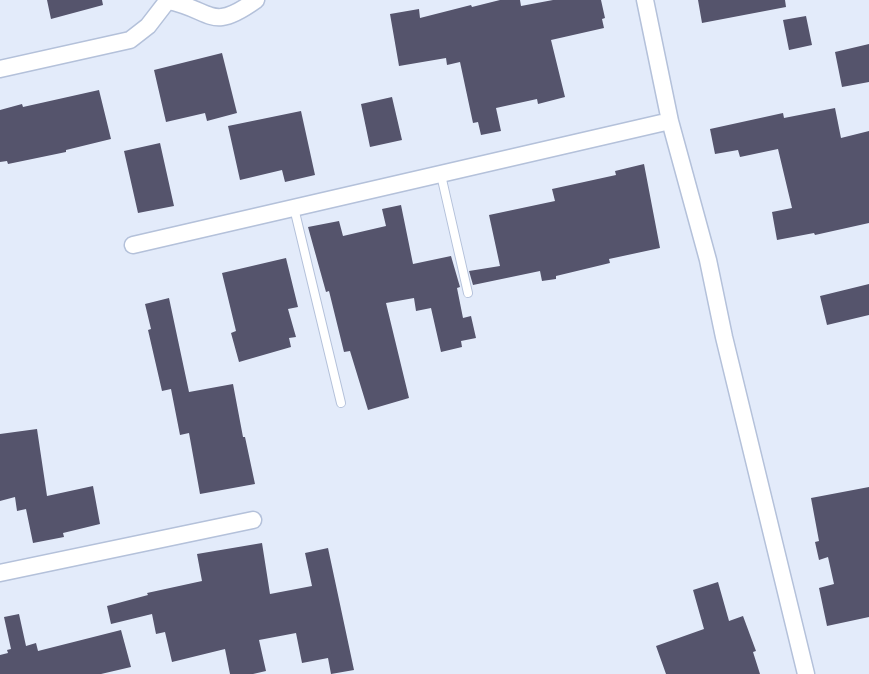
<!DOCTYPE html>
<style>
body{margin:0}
canvas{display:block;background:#e3ebfa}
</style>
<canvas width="869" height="674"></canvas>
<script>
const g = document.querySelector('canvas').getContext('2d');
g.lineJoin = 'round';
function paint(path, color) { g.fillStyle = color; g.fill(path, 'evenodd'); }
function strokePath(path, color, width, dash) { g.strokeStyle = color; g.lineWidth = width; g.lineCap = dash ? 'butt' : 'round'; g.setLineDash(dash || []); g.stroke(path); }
const building = new Path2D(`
 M 47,0 L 102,0 L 103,5 L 51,19 Z
 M 500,0 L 520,0 L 521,6 L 553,0 L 601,0 L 605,18 L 602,19 L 604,28 L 551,40 L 565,97 L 538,104 L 537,99 L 496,108 L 501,131 L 481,135 L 478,122 L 473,123 L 460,62 L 447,65 L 446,58 L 399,66 L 390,14 L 419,9 L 420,18 L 471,5 L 472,7 Z
 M 698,0 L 785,0 L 786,7 L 702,23 Z
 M 806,16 L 812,45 L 789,50 L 783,20 Z
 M 869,44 L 869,82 L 842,87 L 835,52 Z
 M 222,53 L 237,113 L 207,121 L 205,113 L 166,122 L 154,70 Z
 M 99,90 L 111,139 L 66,150 L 66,152 L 8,164 L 7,161 L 0,162 L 0,110 L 22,104 L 23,107 Z
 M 392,97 L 402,140 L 370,147 L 361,104 Z
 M 835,108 L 841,138 L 869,131 L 869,223 L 815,235 L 814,233 L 777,240 L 772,212 L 792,208 L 778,149 L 740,157 L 738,150 L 715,154 L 710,129 L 783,113 L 784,118 Z
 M 301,111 L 315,175 L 285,182 L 282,170 L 240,180 L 228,126 Z
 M 160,143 L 174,206 L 138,213 L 124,151 Z
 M 644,164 L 660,248 L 609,259 L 610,263 L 556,276 L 556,279 L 542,281 L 540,271 L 473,285 L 469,271 L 500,266 L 489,215 L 555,201 L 552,189 L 616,175 L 615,171 Z
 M 401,205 L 413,264 L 451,256 L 460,287 L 457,288 L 463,318 L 471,316 L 476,338 L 461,341 L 462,347 L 441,352 L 431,308 L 416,311 L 414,298 L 386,303 L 409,398 L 368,410 L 350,351 L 344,352 L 329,291 L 326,292 L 308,227 L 339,221 L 343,236 L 386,226 L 382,209 Z
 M 286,258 L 298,307 L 288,309 L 296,337 L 289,338 L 291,347 L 239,362 L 231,333 L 236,331 L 222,273 Z
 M 869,284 L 869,315 L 827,325 L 820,296 Z
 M 169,298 L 189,392 L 233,384 L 243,437 L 245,437 L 255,484 L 200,494 L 189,433 L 180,435 L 171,389 L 162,391 L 148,330 L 151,329 L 145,304 Z
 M 37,429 L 47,496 L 93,486 L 100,524 L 63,533 L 64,537 L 33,543 L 26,509 L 17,511 L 15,497 L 0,501 L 0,434 Z
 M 869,487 L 869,617 L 827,626 L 819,588 L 834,584 L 828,557 L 819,560 L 815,542 L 819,541 L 811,498 Z
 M 262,543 L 270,594 L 312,586 L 305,553 L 328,548 L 354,670 L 331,674 L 328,658 L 302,663 L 296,633 L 259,640 L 266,671 L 253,674 L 230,674 L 225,649 L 172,662 L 165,632 L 156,634 L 152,614 L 111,624 L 107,606 L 148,595 L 147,593 L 202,581 L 197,554 Z
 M 718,582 L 729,621 L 743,616 L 756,651 L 753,652 L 760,674 L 666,674 L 656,646 L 704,629 L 693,590 Z
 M 19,614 L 26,646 L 36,643 L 38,651 L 121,630 L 131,667 L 101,674 L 0,674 L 0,655 L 8,653 L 7,650 L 11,649 L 4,617 Z`);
const lane = new Path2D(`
 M 441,175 L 468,293
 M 294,208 L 341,403`);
const street = new Path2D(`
 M 645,0 L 670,121 L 708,260 L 724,337 L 806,674
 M 168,1 C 213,10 210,33 256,0
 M 0,69 L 130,40 L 148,26 L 168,0
 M 133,245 L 670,121
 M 0,573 L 253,520`);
paint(building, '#55546c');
strokePath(lane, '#b4c1da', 10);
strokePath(street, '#b4c1da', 19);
strokePath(lane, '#fff', 8);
strokePath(street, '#fff', 16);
</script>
